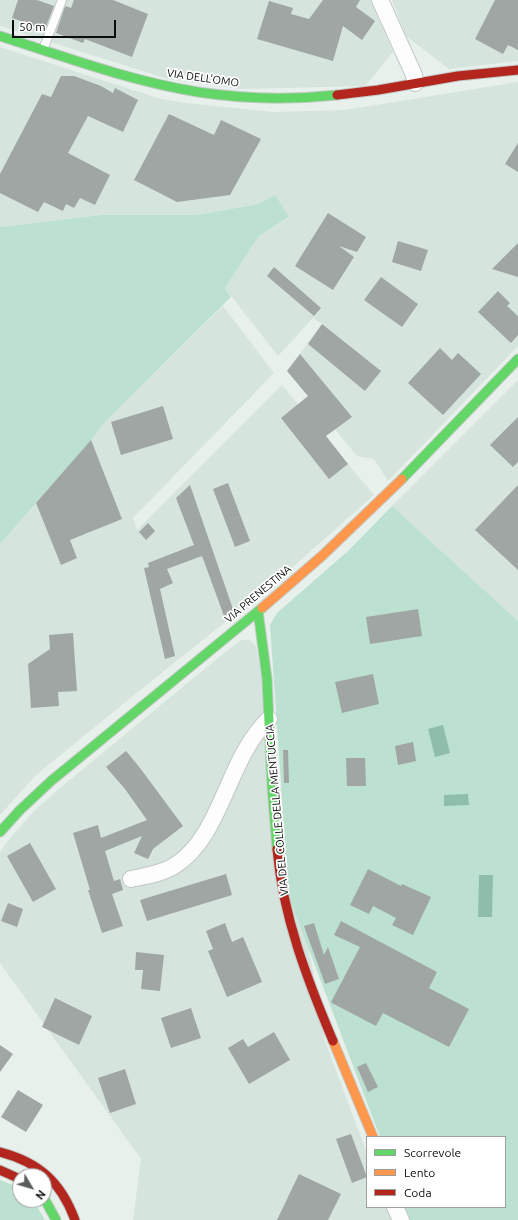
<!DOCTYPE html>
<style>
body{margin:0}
#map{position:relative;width:518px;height:1220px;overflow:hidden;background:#e8f0ec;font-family:Ubuntu,sans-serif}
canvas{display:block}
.legend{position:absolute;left:366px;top:1136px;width:140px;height:72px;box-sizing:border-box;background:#fff;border:1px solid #9d9e9d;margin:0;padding:5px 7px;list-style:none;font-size:12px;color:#090d0b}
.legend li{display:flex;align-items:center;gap:8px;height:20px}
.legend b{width:20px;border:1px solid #9d9e9d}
.north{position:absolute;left:12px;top:1168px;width:40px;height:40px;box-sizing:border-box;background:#fff;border:1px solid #9d9e9d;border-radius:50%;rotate:128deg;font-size:11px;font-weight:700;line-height:16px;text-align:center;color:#090d0b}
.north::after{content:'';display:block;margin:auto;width:14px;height:18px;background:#575c5a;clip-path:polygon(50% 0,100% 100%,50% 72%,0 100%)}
.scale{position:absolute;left:12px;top:20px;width:104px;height:18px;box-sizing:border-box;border:2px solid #090d0b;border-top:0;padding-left:5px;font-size:12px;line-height:14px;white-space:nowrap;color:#090d0b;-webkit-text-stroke:3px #fff;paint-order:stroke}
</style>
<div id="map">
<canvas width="518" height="1220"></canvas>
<ul class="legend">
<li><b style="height:5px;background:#63d668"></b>Scorrevole</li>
<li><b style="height:5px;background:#ff974d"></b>Lento</li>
<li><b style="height:5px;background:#b3261e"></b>Coda</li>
</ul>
<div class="north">N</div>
<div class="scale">50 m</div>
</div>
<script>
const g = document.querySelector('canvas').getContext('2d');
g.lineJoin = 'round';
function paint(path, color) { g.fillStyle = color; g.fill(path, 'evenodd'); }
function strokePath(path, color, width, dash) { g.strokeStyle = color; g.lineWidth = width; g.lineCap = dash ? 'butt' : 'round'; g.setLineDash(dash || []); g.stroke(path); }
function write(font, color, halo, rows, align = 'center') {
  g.font = font + ' Ubuntu,sans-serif'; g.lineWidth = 3.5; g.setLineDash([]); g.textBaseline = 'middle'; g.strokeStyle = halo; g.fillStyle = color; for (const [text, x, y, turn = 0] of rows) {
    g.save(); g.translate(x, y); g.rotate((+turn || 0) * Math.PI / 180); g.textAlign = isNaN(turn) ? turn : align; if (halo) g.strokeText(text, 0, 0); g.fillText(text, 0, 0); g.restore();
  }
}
const built = new Path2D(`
 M 0,0 L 370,0 L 393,52 L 365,86 L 242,89 L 168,79 L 0,26 Z
 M 392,0 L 518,0 L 518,61 L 449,69 L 406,36 Z
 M 0,47 L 161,99 L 186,103 L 274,112 L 345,110 L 518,82 L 518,346 L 388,481 L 374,459 L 357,456 L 287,371 L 322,324 L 313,318 L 278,356 L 225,288 L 259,236 L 289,218 L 259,204 L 196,215 L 101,215 L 0,227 Z
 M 223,306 L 274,373 L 133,518 L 137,530 L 282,385 L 374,495 L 278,580 L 165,670 L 36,775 L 0,815 L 0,544 L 91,441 L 101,426 Z
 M 518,380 L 518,621 L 392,506 Z
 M 242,640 L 250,640 L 256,646 L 325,1041 L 367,1153 L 367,1207 L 388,1207 L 393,1220 L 133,1220 L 141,1159 L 0,963 L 0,853 L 6,843 L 33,812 L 60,788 L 224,653 Z`);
const green = new Path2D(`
 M 275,195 L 289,217 L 259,236 L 225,288 L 231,297 L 101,426 L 91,441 L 0,544 L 0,227 L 101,215 L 196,215 L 259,204 Z
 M 392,506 L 518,621 L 518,1220 L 403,1220 L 398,1207 L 505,1207 L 505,1137 L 380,1137 L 289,897 L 270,625 L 277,613 L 348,551 Z
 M 0,1180 L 20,1188 L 20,1200 L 33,1200 L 45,1220 L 0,1220 Z`);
const water = new Path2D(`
 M 443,725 L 450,753 L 435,757 L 428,729 Z
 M 468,794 L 469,805 L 444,806 L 444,795 Z
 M 479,875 L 493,875 L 492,917 L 478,917 Z`);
const building = new Path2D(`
 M 18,0 L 37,0 L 54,6 L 45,29 L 12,18 Z
 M 74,0 L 113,0 L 148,14 L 132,57 L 85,39 L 83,43 L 56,33 L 64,9 L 66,6 L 71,8 Z
 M 323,0 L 360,0 L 356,7 L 375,21 L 362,40 L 343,26 L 333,61 L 257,39 L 269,1 L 293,8 L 291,14 L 309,19 Z
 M 495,0 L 518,0 L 518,50 L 508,45 L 503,54 L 475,39 Z
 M 61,76 L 74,76 L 101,86 L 113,93 L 115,88 L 138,100 L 123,132 L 88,116 L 68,153 L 110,175 L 95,205 L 80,198 L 74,208 L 66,204 L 63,211 L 44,202 L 38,212 L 0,193 L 0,174 L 42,94 L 51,97 Z
 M 169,114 L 214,135 L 221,120 L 261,139 L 230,195 L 177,202 L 134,180 Z
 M 518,143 L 518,172 L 505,164 Z
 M 328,213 L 366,237 L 357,252 L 339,246 L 354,257 L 333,290 L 295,266 Z
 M 398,241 L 428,250 L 421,271 L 392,262 Z
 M 518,243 L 518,277 L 492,269 Z
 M 274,267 L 321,308 L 314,316 L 267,276 Z
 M 381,277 L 418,304 L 402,327 L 364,300 Z
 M 498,291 L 510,303 L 507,306 L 518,316 L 518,335 L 511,343 L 478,312 Z
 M 322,324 L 381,371 L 365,391 L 308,344 Z
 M 440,348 L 452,360 L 458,353 L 481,374 L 443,415 L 408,383 Z
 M 300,354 L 352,417 L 326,436 L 348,464 L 329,479 L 281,418 L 308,396 L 287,371 Z
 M 163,406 L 173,439 L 121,455 L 111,422 Z
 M 518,417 L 518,462 L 513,467 L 490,445 Z
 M 91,440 L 122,519 L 70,540 L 77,558 L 61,565 L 36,503 Z
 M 228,483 L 250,541 L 235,547 L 213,489 Z
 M 190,485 L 234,612 L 224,616 L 202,556 L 167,569 L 173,583 L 160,589 L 175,656 L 165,659 L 144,568 L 149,567 L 148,563 L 194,545 L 176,498 Z
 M 518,485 L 518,570 L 475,530 Z
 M 148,523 L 155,531 L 146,540 L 139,532 Z
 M 418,609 L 422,636 L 370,644 L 366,617 Z
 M 73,633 L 77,691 L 58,692 L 59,706 L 31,708 L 28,664 L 50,649 L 49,635 Z
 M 373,674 L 379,704 L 342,713 L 335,682 Z
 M 413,742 L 416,761 L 398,765 L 395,746 Z
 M 283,750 L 288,750 L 289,783 L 284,783 Z
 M 126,751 L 140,768 L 183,826 L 153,849 L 148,859 L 134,853 L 142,836 L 105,851 L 114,881 L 120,879 L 123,890 L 112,894 L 123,926 L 102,933 L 88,890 L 90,890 L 73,833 L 98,825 L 101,838 L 147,820 L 125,789 L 106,767 Z
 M 346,758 L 365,758 L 366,786 L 347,786 Z
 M 30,843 L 56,889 L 33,902 L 7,856 Z
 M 368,869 L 401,886 L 402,884 L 431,897 L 413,935 L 392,925 L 396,918 L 373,906 L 369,914 L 350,905 Z
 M 226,874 L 232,895 L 147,921 L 140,900 Z
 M 8,903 L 23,909 L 17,927 L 1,921 Z
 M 341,921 L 437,972 L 429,988 L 469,1009 L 449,1047 L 383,1013 L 376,1026 L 332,1003 L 331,1002 L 360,947 L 334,935 Z
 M 225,923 L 232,942 L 243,937 L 262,982 L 227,997 L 208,951 L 213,949 L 206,931 Z
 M 314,923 L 324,955 L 328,947 L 339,979 L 325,984 L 304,926 Z
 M 136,952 L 164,955 L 160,991 L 141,989 L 143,970 L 135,970 Z
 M 55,998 L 92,1016 L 79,1045 L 42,1027 Z
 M 191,1008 L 201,1038 L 171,1048 L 161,1018 Z
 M 274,1032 L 290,1060 L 249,1084 L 228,1048 L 243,1039 L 248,1047 Z
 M 0,1045 L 13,1054 L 0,1072 Z
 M 366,1063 L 378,1087 L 368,1092 L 357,1067 Z
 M 125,1069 L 136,1104 L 110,1113 L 98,1078 Z
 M 18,1090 L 43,1105 L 26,1132 L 1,1117 Z
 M 351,1134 L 367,1177 L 352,1183 L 336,1139 Z
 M 299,1174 L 341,1194 L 328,1220 L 277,1220 Z`);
const lane = new Path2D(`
 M 43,50 L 62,0`);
const street = new Path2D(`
 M 380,0 L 414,75 L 415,83
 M 131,879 C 145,876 161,874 174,866 C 222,837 227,758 269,719
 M 395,1207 L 401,1220`);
const fast = new Path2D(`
 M 0,36 C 65,57 130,81 198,92 C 244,99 291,100 337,95
 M 402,479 L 518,359
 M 258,611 L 267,679 L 272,786 L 277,849
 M 0,832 L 20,810 L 51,781 L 262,608
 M 44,1198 L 56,1220`);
const slow = new Path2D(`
 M 262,608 L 323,555 L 402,479
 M 333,1041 L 373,1137`);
const jam = new Path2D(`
 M 337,95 L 378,90 L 458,76 L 518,70
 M 277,849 C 283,917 307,979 333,1041
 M 0,1152 C 39,1162 61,1182 75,1220
 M 0,1170 L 20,1179`);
const streetNames = [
 ["VIA DELL'OMO",203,78,8],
 ["VIA PRENESTINA",258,594,-40],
 ["VIA DEL COLLE DELLA MENTUCCIA",277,810,-95]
];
paint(built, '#d5e4dc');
paint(green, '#bde1d1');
paint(water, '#8ebdaa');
paint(building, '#a0a6a3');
strokePath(lane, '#c2c8c5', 10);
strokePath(street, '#c2c8c5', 18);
strokePath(fast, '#c2c8c5', 11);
strokePath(slow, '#c2c8c5', 11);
strokePath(jam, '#c2c8c5', 11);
strokePath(lane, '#fcfdfc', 8);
strokePath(street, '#fcfdfc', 16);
strokePath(fast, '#63d668', 9);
strokePath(slow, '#ff974d', 9);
strokePath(jam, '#b3261e', 9);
write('11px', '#090d0b', '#fff', streetNames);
</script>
